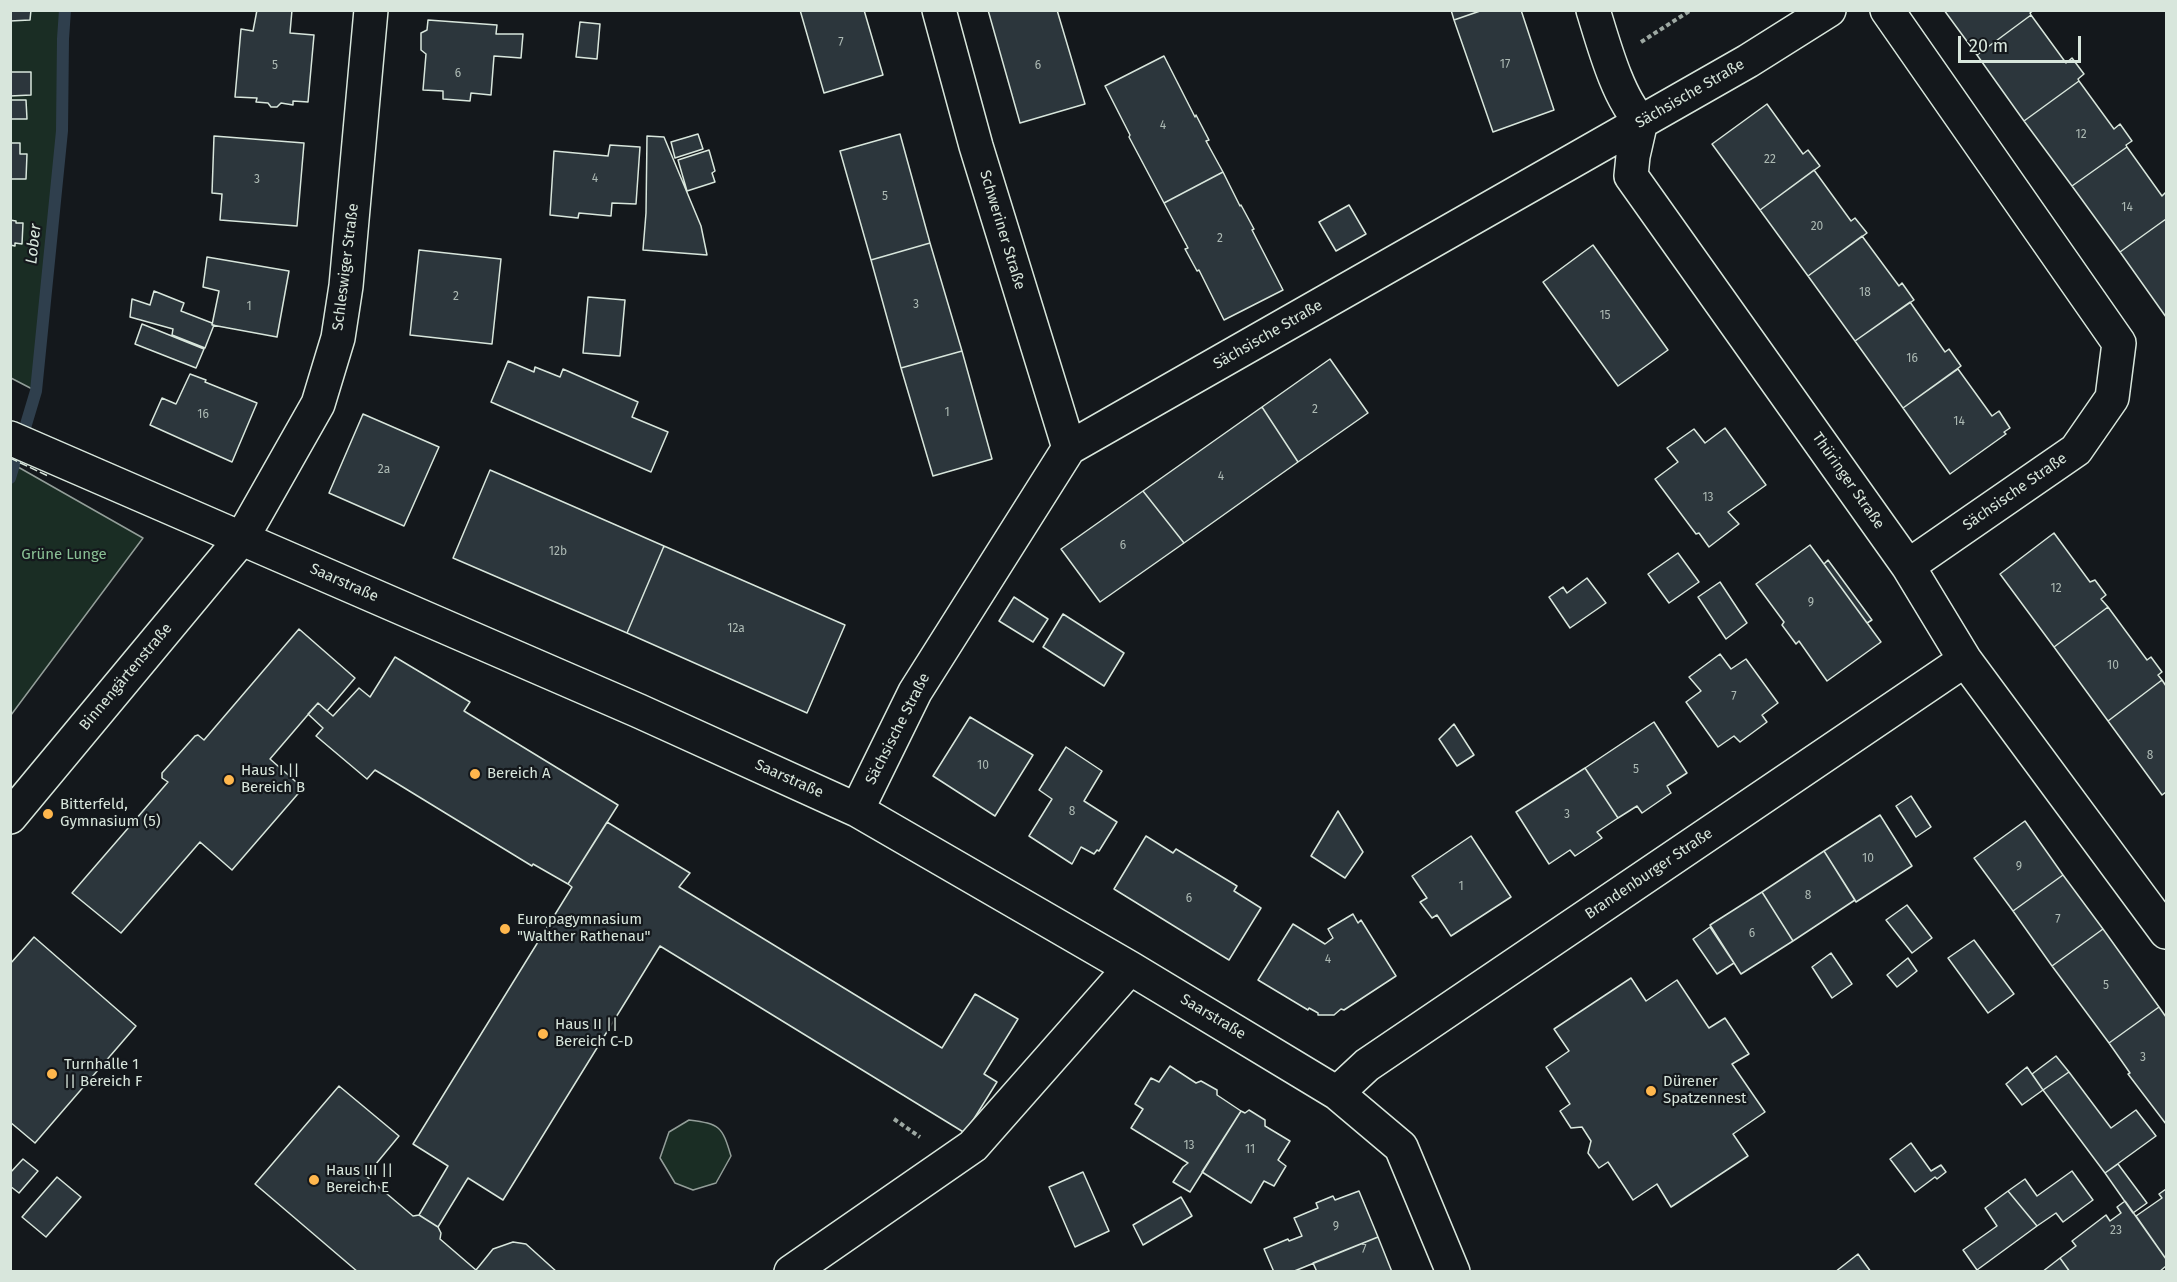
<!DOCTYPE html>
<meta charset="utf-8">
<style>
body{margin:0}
#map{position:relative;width:2177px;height:1282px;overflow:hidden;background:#14181c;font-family:"Fira Sans",sans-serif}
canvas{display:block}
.frame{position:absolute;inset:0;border:12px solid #d8e6dc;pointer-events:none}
.scale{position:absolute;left:1958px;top:36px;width:123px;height:27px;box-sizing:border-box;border:3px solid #d8e6dc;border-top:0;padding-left:8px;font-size:18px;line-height:21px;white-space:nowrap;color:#d8e6dc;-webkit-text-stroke:4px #14181c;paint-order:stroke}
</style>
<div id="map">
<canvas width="2177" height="1282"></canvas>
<div class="frame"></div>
<div class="scale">20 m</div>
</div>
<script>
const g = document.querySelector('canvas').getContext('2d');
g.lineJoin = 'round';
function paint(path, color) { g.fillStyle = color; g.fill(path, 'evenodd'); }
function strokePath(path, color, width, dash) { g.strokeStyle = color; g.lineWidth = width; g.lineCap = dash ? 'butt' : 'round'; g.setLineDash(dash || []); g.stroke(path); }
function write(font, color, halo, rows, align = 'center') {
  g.font = font + ' "Fira Sans",sans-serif'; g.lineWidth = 4.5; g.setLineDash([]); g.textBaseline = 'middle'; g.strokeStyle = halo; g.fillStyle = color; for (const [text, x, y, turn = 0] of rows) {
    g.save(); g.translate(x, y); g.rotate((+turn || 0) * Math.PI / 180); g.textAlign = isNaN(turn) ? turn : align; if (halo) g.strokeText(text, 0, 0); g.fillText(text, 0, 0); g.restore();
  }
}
const green = new Path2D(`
 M 10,11 L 65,11 L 63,39 L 62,131 L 36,391 L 11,378 Z
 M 11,463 L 143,538 L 11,715 Z
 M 689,1120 C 720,1124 722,1126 731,1156 L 716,1183 L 693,1190 L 675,1183 L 660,1158 L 669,1132 Z`);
const stream = new Path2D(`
 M 10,478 L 36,391 L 62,131 L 63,39 L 65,10`);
const building = new Path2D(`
 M 10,10 L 31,10 L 30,20 L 10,21 Z
 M 257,10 L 292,10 L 290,33 L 314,35 L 308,102 L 293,101 L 293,105 L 281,103 L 277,107 L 271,107 L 268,103 L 256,102 L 257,98 L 235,97 L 241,29 L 253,31 Z
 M 800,10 L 864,10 L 883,75 L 824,93 Z
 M 988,10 L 1057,10 L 1085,104 L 1020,123 Z
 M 1451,10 L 1483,10 L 1454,20 Z
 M 1483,10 L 1521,10 L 1554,110 L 1493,132 L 1454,20 Z
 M 1944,10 L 2034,10 L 2030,13 L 2031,15 L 1977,55 Z
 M 2031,15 L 2066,63 L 2072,58 L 2084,74 L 2078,79 L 2079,81 L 2024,121 L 1977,55 Z
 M 428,20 L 497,25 L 496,34 L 523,34 L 521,58 L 494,56 L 491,95 L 471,93 L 470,101 L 443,99 L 443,91 L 423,90 L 426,54 L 421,50 L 421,33 L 427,30 Z
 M 580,22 L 600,24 L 597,59 L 576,57 Z
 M 1164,56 L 1195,117 L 1196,115 L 1209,140 L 1206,141 L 1223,172 L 1164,203 L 1129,137 L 1130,135 L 1105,86 Z
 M 10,72 L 31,72 L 31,95 L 10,96 Z
 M 2079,81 L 2114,129 L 2120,124 L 2132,141 L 2126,145 L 2127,147 L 2072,186 L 2024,121 Z
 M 10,100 L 26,100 L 27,119 L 10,119 Z
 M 1767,104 L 1803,154 L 1808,150 L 1820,166 L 1760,210 L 1712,144 Z
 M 698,134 L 703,149 L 675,158 L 671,142 Z
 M 900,134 L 930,243 L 871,260 L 840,151 Z
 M 214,136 L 304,143 L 297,226 L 220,220 L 222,194 L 212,193 Z
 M 647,136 L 664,137 L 701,226 L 707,255 L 643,250 L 646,213 Z
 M 10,143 L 20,143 L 20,154 L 27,154 L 26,179 L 10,179 Z
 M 610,145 L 640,147 L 636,204 L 612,203 L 611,216 L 579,213 L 578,218 L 550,215 L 554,151 L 608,156 Z
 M 2127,147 L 2162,196 L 2166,192 L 2166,219 L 2120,252 L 2072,186 Z
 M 709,150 L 715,171 L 712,173 L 715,182 L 687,191 L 678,160 Z
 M 1814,170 L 1851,221 L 1855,218 L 1867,233 L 1808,276 L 1760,210 Z
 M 1223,172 L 1240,206 L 1241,205 L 1254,229 L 1252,230 L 1283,290 L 1224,320 L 1199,270 L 1197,271 L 1185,249 L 1188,248 L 1164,203 Z
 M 1349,205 L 1366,234 L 1336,251 L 1319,222 Z
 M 2166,219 L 2166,317 L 2120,252 Z
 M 10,220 L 16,221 L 16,223 L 23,223 L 22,244 L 15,243 L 15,246 L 10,245 Z
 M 1862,236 L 1899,286 L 1902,283 L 1914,300 L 1855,341 L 1808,276 Z
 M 930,243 L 962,351 L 901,368 L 871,260 Z
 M 1593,245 L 1668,350 L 1618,386 L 1543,282 Z
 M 419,250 L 501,259 L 492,344 L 410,335 Z
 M 207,257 L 289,271 L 277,337 L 212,325 L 219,291 L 203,287 Z
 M 154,291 L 184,303 L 181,311 L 212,323 L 212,325 L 214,325 L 205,348 L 172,335 L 173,329 L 130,317 L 132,299 L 150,305 Z
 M 588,297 L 625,300 L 620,356 L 583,353 Z
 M 1910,302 L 1945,352 L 1949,349 L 1961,366 L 1903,408 L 1855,341 Z
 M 142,324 L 204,349 L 196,368 L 135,344 Z
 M 962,351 L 992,459 L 933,476 L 901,368 Z
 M 1330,359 L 1368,413 L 1298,462 L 1262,407 Z
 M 508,361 L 534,372 L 535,367 L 560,377 L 563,369 L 638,402 L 632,417 L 668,432 L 651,472 L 491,402 Z
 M 1958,369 L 1992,416 L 1999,411 L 2010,428 L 2004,432 L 2006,434 L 1950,474 L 1903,408 Z
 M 190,374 L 206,380 L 205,382 L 257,403 L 232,462 L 150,425 L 162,398 L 176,404 Z
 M 1262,407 L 1298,462 L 1184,543 L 1143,491 Z
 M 363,414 L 439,447 L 404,526 L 329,493 Z
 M 1725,428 L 1766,485 L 1728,512 L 1739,524 L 1709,547 L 1699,533 L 1696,534 L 1655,479 L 1678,462 L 1667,448 L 1694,429 L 1705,443 Z
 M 490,470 L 664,546 L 627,633 L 453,558 Z
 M 1143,491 L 1184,543 L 1100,602 L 1061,549 Z
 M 2054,533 L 2090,582 L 2095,580 L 2106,595 L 2101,599 L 2108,607 L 2054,647 L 2000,574 Z
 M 1810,545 L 1881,642 L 1827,681 L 1799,641 L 1796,644 L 1782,625 L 1784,622 L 1756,584 Z
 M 664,546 L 845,625 L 807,713 L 627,633 Z
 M 1678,553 L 1699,582 L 1669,603 L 1648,574 Z
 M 1828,560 L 1872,620 L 1867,623 L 1824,564 Z
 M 1587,578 L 1606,603 L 1570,628 L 1549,597 L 1563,587 L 1567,593 Z
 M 1720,582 L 1747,623 L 1726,639 L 1698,597 Z
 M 1014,597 L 1048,619 L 1033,642 L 999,621 Z
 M 2108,607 L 2147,660 L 2151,657 L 2162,672 L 2158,675 L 2162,680 L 2108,721 L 2054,647 Z
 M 1063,614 L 1124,653 L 1104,686 L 1043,647 Z
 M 299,629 L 355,678 L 327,711 L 318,703 L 270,759 L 303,788 L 232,870 L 200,842 L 121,933 L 72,893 L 168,782 L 162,778 L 162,773 L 195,736 L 198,735 L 204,740 Z
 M 1720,654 L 1731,669 L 1746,659 L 1778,703 L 1762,715 L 1767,722 L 1740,742 L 1734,736 L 1718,747 L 1686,702 L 1701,691 L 1689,677 Z
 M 395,657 L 470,702 L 464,711 L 618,805 L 568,884 L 533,864 L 532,866 L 375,770 L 367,779 L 316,736 L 323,728 L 308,714 L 318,703 L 333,716 L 359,688 L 370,697 Z
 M 2162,680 L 2166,686 L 2166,792 L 2162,795 L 2108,721 Z
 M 970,717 L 1033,755 L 995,816 L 933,776 Z
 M 1654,722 L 1687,773 L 1667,786 L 1671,793 L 1642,813 L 1637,806 L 1618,818 L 1585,768 Z
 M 1454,724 L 1474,755 L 1457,766 L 1439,739 Z
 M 1066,747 L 1102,771 L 1084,801 L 1117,822 L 1099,851 L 1097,850 L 1094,854 L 1081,847 L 1072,864 L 1029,836 L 1052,799 L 1039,790 Z
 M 1585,768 L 1618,818 L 1597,832 L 1602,838 L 1575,856 L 1570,850 L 1549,864 L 1516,812 Z
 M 1911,796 L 1931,827 L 1916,837 L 1896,806 Z
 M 1338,811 L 1363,852 L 1345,878 L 1311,856 Z
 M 1880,815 L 1912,866 L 1856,902 L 1824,851 Z
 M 2025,821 L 2063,875 L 2013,911 L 1974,858 Z
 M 607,822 L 690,873 L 679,887 L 942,1048 L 975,994 L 1018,1019 L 984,1074 L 997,1082 L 965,1133 L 660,946 L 503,1200 L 468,1178 L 438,1227 L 419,1215 L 448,1166 L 413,1144 L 572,887 L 568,884 Z
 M 1146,836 L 1173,853 L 1176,849 L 1237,886 L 1234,891 L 1261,908 L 1229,960 L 1114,889 Z
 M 1471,836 L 1511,897 L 1451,936 L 1437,915 L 1432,918 L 1420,902 L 1427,898 L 1412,876 Z
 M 1824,851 L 1855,900 L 1793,941 L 1762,892 Z
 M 2063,875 L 2103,929 L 2052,966 L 2013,911 Z
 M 1762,892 L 1793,941 L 1741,974 L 1710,925 Z
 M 1907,905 L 1932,938 L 1912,953 L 1886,920 Z
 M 1353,914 L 1358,923 L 1361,920 L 1396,976 L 1344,1010 L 1341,1009 L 1334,1015 L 1318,1015 L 1318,1013 L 1309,1008 L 1308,1010 L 1258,980 L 1293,924 L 1325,944 L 1333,938 L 1328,929 Z
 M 1710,927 L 1734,963 L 1717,974 L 1693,939 Z
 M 2103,929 L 2159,1007 L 2109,1043 L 2052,966 Z
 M 34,937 L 136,1026 L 35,1143 L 10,1122 L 10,964 Z
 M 1974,940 L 2014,994 L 1988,1013 L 1948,958 Z
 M 1831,953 L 1852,984 L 1832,998 L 1812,967 Z
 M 1908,958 L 1917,971 L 1897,987 L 1887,975 Z
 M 1631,978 L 1646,1001 L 1677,980 L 1709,1028 L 1725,1018 L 1749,1054 L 1732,1064 L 1765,1112 L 1733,1134 L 1748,1156 L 1671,1207 L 1657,1184 L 1633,1200 L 1608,1162 L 1599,1168 L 1588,1153 L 1591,1141 L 1582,1127 L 1571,1128 L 1560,1111 L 1570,1104 L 1546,1067 L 1569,1051 L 1554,1029 Z
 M 2159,1007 L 2166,1017 L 2166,1124 L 2128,1074 L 2130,1073 L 2109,1043 Z
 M 2056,1056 L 2069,1072 L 2043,1090 L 2032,1074 Z
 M 1170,1066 L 1196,1083 L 1201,1081 L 1217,1090 L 1217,1095 L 1241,1111 L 1190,1192 L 1173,1182 L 1183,1167 L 1188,1163 L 1131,1128 L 1143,1109 L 1135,1104 L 1151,1078 L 1159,1082 Z
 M 2027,1067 L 2043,1090 L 2022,1105 L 2006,1084 Z
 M 2069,1072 L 2111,1128 L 2136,1110 L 2156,1136 L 2105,1173 L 2043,1090 Z
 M 339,1086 L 399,1136 L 366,1176 L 413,1216 L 419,1215 L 438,1227 L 441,1233 L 440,1239 L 476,1270 L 493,1249 L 513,1242 L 526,1244 L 557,1272 L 358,1272 L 255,1184 Z
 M 1249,1110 L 1265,1120 L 1265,1126 L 1290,1141 L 1278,1160 L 1286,1166 L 1274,1186 L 1264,1181 L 1251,1203 L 1202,1172 L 1241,1111 L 1245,1113 Z
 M 1911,1143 L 1931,1171 L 1941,1165 L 1946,1172 L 1937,1179 L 1935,1177 L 1915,1192 L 1890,1159 Z
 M 23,1159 L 38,1171 L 19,1193 L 10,1186 L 10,1173 Z
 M 2118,1164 L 2147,1203 L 2133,1213 L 2105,1173 Z
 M 2072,1171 L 2093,1200 L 2063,1222 L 2056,1213 L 2037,1226 L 2008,1191 L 2025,1179 L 2037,1196 Z
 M 1083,1172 L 1109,1231 L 1075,1247 L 1049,1187 Z
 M 57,1177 L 81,1197 L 46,1237 L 22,1217 Z
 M 2166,1189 L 2166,1259 L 2136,1216 L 2162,1198 L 2159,1194 Z
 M 1359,1191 L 1378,1237 L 1292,1272 L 1274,1272 L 1264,1249 L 1288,1239 L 1289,1241 L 1302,1236 L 1294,1218 L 1318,1208 L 1316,1203 L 1333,1196 L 1335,1200 Z
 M 2008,1191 L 2037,1226 L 1977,1270 L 1963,1250 L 1997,1226 L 1985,1208 Z
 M 1181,1197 L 1192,1216 L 1143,1245 L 1133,1225 Z
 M 2125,1201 L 2166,1259 L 2166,1266 L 2159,1272 L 2070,1272 L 2060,1258 L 2076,1246 L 2072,1241 L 2106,1215 L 2110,1221 L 2121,1213 L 2117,1207 Z
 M 1378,1237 L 1392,1272 L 1317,1272 L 1313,1263 Z
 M 1858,1254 L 1871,1272 L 1835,1272 Z
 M 2060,1258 L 2070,1272 L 2042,1272 Z`);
const path = new Path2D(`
 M 1641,42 L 1691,10
 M 894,1119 L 920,1137`);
const minor = new Path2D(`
 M 939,10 L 976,146 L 1069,448
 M 1593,10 C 1603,42 1618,99 1641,121 L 1633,156 L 1631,176 L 1908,566 L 1965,660 L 2166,932
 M 1887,10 L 2119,343 L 2112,398 L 2076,450 L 1908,566
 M 10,438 L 639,711 L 857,810 L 1130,968 L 1337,1093 L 1401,1147 L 1453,1272
 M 857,810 L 915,692 L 1069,448 L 1748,61 L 1829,10
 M 10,817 L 242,538 L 318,404 L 338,338 L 346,286 L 371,10
 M 1337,1093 L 1367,1065 L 1965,660
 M 791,1272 L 973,1146 L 1130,968`);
const fence = new Path2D(`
 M 10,458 L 48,476`);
const markers = [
 [475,774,6,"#ffb74d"],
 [229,780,6,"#ffb74d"],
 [48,814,6,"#ffb74d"],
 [505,929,6,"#ffb74d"],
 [543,1034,6,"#ffb74d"],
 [52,1074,6,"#ffb74d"],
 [1651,1091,6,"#ffb74d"],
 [314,1180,6,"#ffb74d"]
];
const numberNames = [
 ["7",841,43],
 ["17",1505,65],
 ["5",275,66],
 ["6",1038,66],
 ["6",458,74],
 ["4",1163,126],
 ["12",2081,135],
 ["22",1770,160],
 ["4",595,179],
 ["3",257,180],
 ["5",885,197],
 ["14",2127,208],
 ["20",1817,227],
 ["2",1220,239],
 ["18",1865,293],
 ["2",456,297],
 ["3",916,305],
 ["1",249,307],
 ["15",1605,316],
 ["16",1912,359],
 ["2",1315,410],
 ["1",947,413],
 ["16",203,415],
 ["14",1959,422],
 ["2a",384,470],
 ["4",1221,477],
 ["13",1708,498],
 ["6",1123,546],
 ["12b",558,552],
 ["12",2056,589],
 ["9",1811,603],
 ["12a",736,629],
 ["10",2113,666],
 ["7",1734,697],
 ["8",2150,756],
 ["10",983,766],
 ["5",1636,770],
 ["8",1072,812],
 ["3",1567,815],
 ["10",1868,859],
 ["9",2019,867],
 ["1",1461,887],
 ["8",1808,896],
 ["6",1189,899],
 ["7",2058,920],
 ["6",1752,934],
 ["4",1328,960],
 ["5",2106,986],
 ["3",2143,1058],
 ["13",1189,1146],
 ["11",1250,1150],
 ["9",1336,1227],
 ["23",2116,1231],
 ["7",1364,1250]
];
const streetNames = [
 ["Sächsische Straße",1690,94,-30],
 ["Schweriner Straße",1002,230,73],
 ["Schleswiger Straße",346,267,-83],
 ["Sächsische Straße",1268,335,-30],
 ["Thüringer Straße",1848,481,55],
 ["Sächsische Straße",2015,492,-35],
 ["Saarstraße",344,583,24],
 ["Binnengärtenstraße",126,677,-50],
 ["Sächsische Straße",898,729,-63],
 ["Saarstraße",789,779,24],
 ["Brandenburger Straße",1649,874,-34],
 ["Saarstraße",1213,1017,31]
];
const parkNames = [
 ["Grüne Lunge",64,555]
];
const poiNames = [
 ["Haus I ||",241,771],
 ["Bereich B",241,788],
 ["Bereich A",487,774],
 ["Bitterfeld,",60,805],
 ["Gymnasium (5)",60,822],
 ["Europagymnasium",517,920],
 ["\"Walther Rathenau\"",517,937],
 ["Haus II ||",555,1025],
 ["Bereich C-D",555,1042],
 ["Turnhalle 1",64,1065],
 ["|| Bereich F",64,1082],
 ["Dürener",1663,1082],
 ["Spatzennest",1663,1099],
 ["Haus III ||",326,1171],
 ["Bereich E",326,1188]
];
const waterNames = [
 ["Lober",34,244,-84]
];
paint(green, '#1a2d24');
strokePath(green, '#939e99', 1.5);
strokePath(stream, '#2f3f4d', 12);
paint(building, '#2c363c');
strokePath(building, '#d8e6dc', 1.5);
strokePath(minor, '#d8e6dc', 36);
strokePath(path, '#9da8a2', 4, [4.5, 3]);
strokePath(minor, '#14181c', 33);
strokePath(fence, '#d8e6dc', 1.5, [8, 3]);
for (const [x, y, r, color] of markers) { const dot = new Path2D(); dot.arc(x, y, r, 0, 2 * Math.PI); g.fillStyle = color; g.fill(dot); strokePath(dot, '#14181c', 2); }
write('12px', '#adbab4', null, numberNames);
write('15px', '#d8e6dc', '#14181c', streetNames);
write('15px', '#8ac095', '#14181c', parkNames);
write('15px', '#d8e6dc', '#14181c', poiNames, 'left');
write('italic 16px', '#d8e6dc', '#14181c', waterNames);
</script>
